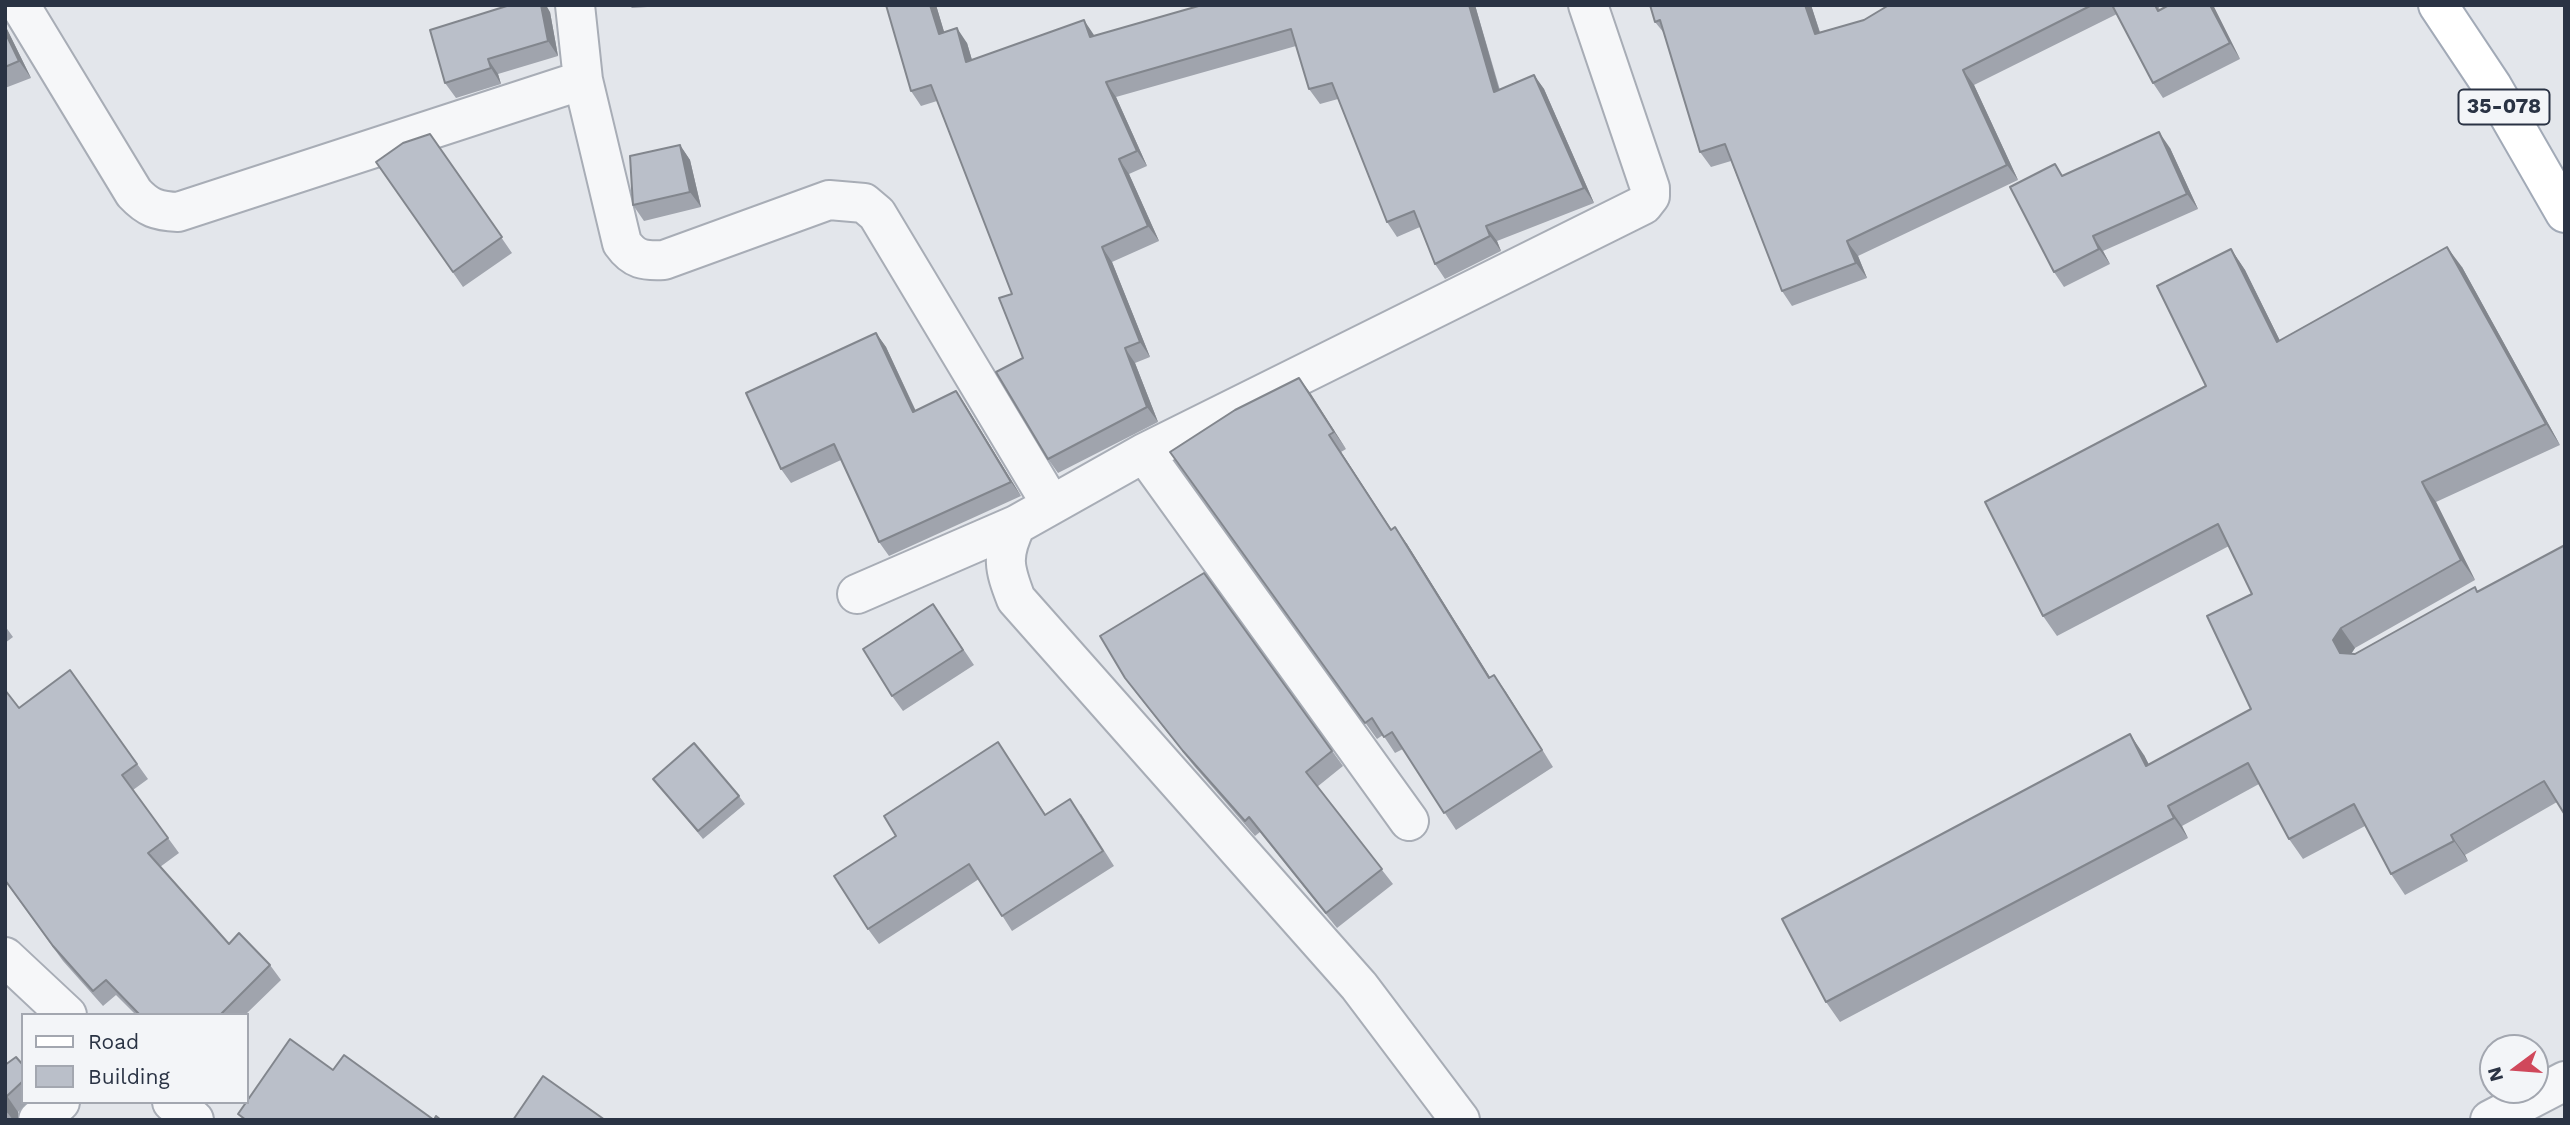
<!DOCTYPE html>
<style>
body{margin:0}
#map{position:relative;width:2570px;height:1125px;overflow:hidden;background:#e3e6eb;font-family:"Work Sans",sans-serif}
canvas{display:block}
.frame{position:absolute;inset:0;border:7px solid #2a3344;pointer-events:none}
.legend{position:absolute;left:21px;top:1013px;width:228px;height:91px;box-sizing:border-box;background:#f3f5f8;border:2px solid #a3a7b0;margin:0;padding:9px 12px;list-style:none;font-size:21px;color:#2a3344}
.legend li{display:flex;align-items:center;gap:14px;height:35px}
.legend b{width:35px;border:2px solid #a3a7b0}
.north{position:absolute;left:2479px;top:1034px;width:70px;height:70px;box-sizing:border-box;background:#f3f5f8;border:2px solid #a3a7b0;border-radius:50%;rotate:254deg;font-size:19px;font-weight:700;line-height:28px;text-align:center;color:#2a3344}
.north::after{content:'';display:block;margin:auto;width:24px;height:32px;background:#d0485b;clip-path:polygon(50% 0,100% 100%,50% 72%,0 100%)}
</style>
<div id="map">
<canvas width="2570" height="1125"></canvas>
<div class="frame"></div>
<ul class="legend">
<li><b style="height:9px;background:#fff"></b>Road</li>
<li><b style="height:19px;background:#babfc9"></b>Building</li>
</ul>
<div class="north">N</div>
</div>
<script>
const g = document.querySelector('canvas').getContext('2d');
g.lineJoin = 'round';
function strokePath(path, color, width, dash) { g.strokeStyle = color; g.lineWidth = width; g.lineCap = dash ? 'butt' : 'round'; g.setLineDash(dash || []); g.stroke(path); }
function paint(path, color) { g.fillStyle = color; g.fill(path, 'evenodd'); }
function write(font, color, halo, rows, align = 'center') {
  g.font = font + ' "Work Sans",sans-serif'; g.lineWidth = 5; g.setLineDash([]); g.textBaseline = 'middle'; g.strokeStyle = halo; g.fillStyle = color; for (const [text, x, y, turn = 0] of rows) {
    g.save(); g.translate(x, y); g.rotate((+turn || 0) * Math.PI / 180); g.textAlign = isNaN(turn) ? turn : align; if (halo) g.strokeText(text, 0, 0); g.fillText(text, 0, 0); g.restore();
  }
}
const street = new Path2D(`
 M 20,5 L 134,193 C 148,208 157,211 178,212 L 583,80
 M 575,5 L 583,80 L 622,243 C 634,260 644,261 664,260 L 829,200 L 864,203 L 877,214 L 1051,504
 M 1144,453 L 1409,821
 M 1016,525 C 1001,556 1004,568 1016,599 L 1359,986 L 1460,1120
 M 857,594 L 1016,525 L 1144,453 L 1643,205 L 1650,196 L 1650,188 L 1588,5
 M 5,957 L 67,1015
 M 172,1102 L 194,1120
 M 38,1120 L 60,1102
 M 2490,1120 L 2565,1081`);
const primary = new Path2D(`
 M 2438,5 L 2492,86 L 2565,213`);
const wall = new Path2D(`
 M 629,5 L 678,5 L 632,8 Z
 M 886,5 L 936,5 L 944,32 L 967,43 L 972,60 L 1095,36 L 1202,5 L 1475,5 L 1500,90 L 1534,75 L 1544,89 L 1594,203 L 1497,241 L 1501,251 L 1445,279 L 1435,264 L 1420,227 L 1397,237 L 1387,222 L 1338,99 L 1320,104 L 1309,89 L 1296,46 L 1116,97 L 1147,166 L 1129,174 L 1159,241 L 1112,262 L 1150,357 L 1135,363 L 1158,422 L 1058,473 L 1048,459 L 1023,358 L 1012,294 L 937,101 L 921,106 L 911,91 Z
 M 1650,5 L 1811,5 L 1820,32 L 1864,20 L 1889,5 L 2158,5 L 2160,10 L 2213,5 L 2240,59 L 2163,98 L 2153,83 L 2117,14 L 1974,85 L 2018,180 L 1858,256 L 1867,278 L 1792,306 L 1782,291 L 1731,161 L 1711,167 L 1700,152 L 1664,33 L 1655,22 Z
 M 550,12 L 558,56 L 498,74 L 501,84 L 456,98 L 445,83 Z
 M 5,25 L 31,78 L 5,88 Z
 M 430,134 L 512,253 L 463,287 L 376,162 Z
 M 680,145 L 690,160 L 701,207 L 644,221 L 633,205 Z
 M 2170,148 L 2198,209 L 2103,251 L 2110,264 L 2064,287 L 2054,272 L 2063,175 Z
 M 2231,249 L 2245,270 L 2280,341 L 2462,267 L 2560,445 L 2436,502 L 2475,580 L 2355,648 L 2351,654 L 2355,654 L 2475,587 L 2478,592 L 2557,802 L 2465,855 L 2468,861 L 2405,895 L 2391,874 L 2365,826 L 2303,859 L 2289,839 L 2259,784 L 2182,826 L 2188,838 L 1840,1022 L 1826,1002 L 2144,755 L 2149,765 L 2251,709 L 2252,594 L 2229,546 L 2057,636 L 2043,616 L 2206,386 Z
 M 876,333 L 886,347 L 916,411 L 956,391 L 966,406 L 1021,496 L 889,556 L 879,542 L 841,460 L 791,483 L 781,469 Z
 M 1299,378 L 1346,449 L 1341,452 L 1391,529 L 1407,544 L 1490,677 L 1494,675 L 1553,767 L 1456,830 L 1403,749 L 1395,753 L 1383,735 L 1377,739 L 1170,452 Z
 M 1204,573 L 1343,766 L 1317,787 L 1393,884 L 1337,928 L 1260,832 L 1255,836 L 1194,766 L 1136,693 L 1125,678 Z
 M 933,604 L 974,665 L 903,711 L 892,696 Z
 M 5,626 L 13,637 L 5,643 Z
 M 70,670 L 148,779 L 133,790 L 179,853 L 160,867 L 229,944 L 270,965 L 281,980 L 245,1015 L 136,1015 L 116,995 L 103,1006 L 63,961 L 5,881 L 19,708 Z
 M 998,742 L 1046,815 L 1081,814 L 1114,866 L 1012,931 L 979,879 L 879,944 L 868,929 L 896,836 Z
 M 653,779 L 739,796 L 745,804 L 703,839 Z
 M 5,1065 L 23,1065 L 23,1102 L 28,1102 L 18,1112 L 18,1120 L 5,1120 Z`);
const shadedWall = new Path2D(`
 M 541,5 L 546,5 L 550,12 L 558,56 L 548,41 Z
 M 930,5 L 936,5 L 949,48 L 939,34 Z
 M 1469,5 L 1475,5 L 1504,107 L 1494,92 Z
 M 1805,5 L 1811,5 L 1825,49 L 1815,34 Z
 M 2210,5 L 2213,5 L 2240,59 L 2230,43 Z
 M 1084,20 L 1094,35 L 1100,52 L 1090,37 Z
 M 5,25 L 31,78 L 19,61 L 5,32 Z
 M 957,28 L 967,43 L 977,77 L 966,62 Z
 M 488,59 L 498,74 L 501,84 L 491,68 Z
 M 1963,70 L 1974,85 L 2018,180 L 2007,165 Z
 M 1534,75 L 1544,89 L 1594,203 L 1584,188 Z
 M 1106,82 L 1116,97 L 1147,166 L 1137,151 Z
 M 2159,132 L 2170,148 L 2198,209 L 2187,194 Z
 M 680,145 L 690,160 L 701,207 L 690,192 Z
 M 1119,159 L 1129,174 L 1159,241 L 1148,226 Z
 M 1486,226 L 1497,241 L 1501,251 L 1490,236 Z
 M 2093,236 L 2103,251 L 2110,264 L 2099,249 Z
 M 1847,241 L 1858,256 L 1867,278 L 1856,263 Z
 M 1102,247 L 1112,262 L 1150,357 L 1140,342 Z
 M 2447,247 L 2462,267 L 2560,445 L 2546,424 Z
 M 2231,249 L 2245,270 L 2291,363 L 2277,342 Z
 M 876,333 L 886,347 L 923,427 L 913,412 Z
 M 1125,348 L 1135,363 L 1158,422 L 1147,407 Z
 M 1299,378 L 1311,394 L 1346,449 L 1334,432 Z
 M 956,391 L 966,406 L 1021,496 L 1011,482 Z
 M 1329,435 L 1341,452 L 1402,546 L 1391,530 Z
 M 2422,482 L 2436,502 L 2475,580 L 2461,560 Z
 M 1395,527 L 1407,544 L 1501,695 L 1489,678 Z
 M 2341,628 L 2355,648 L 2347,660 L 2340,653 L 2333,640 Z
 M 1494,675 L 1506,692 L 1553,767 L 1542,750 Z
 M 2130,734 L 2144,755 L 2160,786 L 2146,766 Z
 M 2168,806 L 2182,826 L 2188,838 L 2174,818 Z
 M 2451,835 L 2465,855 L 2468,861 L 2454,841 Z
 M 7,1096 L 18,1112 L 18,1120 L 13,1120 L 7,1112 Z`);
const building = new Path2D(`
 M 510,5 L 541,5 L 548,41 L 488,59 L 491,68 L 445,83 L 430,30 Z
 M 886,5 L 930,5 L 939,34 L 957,28 L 966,62 L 1084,20 L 1090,37 L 1202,5 L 1469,5 L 1494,92 L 1534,75 L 1584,188 L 1486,226 L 1490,236 L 1435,264 L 1414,211 L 1387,222 L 1332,83 L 1309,89 L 1291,29 L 1106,82 L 1137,151 L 1119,159 L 1148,226 L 1102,247 L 1140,342 L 1125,348 L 1147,407 L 1048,459 L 996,372 L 1023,358 L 999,298 L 1012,294 L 931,85 L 911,91 Z
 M 1650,5 L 1805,5 L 1815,34 L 1864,20 L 1889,5 L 2092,5 L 1963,70 L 2007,165 L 1847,241 L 1856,263 L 1782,291 L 1725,144 L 1700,152 L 1660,20 L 1655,22 Z
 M 2112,5 L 2155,5 L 2158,11 L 2169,5 L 2210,5 L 2230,43 L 2153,83 Z
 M 5,32 L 19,61 L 5,67 Z
 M 2159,132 L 2187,194 L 2093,236 L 2099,249 L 2054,272 L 2010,187 L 2055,164 L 2062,176 Z
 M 430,134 L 502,237 L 453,272 L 376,162 L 403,143 Z
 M 680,145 L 690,192 L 633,205 L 630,156 Z
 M 2447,247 L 2546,424 L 2422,482 L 2461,560 L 2341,628 L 2333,640 L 2340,653 L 2355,654 L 2475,587 L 2477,592 L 2565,545 L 2565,815 L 2544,781 L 2451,835 L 2454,841 L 2391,874 L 2354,804 L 2289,839 L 2248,763 L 2168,806 L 2174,818 L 1826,1002 L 1782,919 L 2130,734 L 2146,766 L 2251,709 L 2207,616 L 2252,594 L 2218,524 L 2043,616 L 1985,502 L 2206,386 L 2157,286 L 2231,249 L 2277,342 Z
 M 876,333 L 913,412 L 956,391 L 1011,482 L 879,542 L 834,444 L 781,469 L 746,393 Z
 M 1299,378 L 1334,432 L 1329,435 L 1391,530 L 1395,527 L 1489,678 L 1494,675 L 1542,750 L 1444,813 L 1392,732 L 1384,737 L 1372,718 L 1365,723 L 1170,452 L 1235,410 Z
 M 1204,573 L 1332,751 L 1306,772 L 1382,869 L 1326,913 L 1249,817 L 1245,821 L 1183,751 L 1125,678 L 1100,636 Z
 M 933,604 L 963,650 L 892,696 L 863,649 Z
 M 70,670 L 137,764 L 122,775 L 168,838 L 148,853 L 229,944 L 239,933 L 270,965 L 220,1015 L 140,1015 L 106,980 L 93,991 L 53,946 L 5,880 L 5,690 L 19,708 Z
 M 998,742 L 1045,815 L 1070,799 L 1103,851 L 1002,916 L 969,864 L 868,929 L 834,876 L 896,836 L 884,816 Z
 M 694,743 L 739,796 L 698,831 L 653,779 Z
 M 290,1039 L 333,1070 L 344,1055 L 434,1120 L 436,1116 L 441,1120 L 246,1120 L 238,1114 Z
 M 16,1057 L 23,1065 L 23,1081 L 7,1096 L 7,1112 L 5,1114 L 5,1065 Z
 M 543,1076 L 605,1120 L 513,1120 Z`);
const shields = [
 [2504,107,91]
];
const shieldNames = [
 ["35-078",2504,107]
];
strokePath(street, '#a8adb6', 42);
strokePath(primary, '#a2aab7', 42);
strokePath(street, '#f6f7f9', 38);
strokePath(primary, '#fff', 38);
paint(wall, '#a0a4ad');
paint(shadedWall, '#82868d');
paint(building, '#babfc9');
strokePath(building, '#82868d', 2);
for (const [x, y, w] of shields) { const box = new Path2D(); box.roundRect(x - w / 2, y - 17.5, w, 35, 5); g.fillStyle = '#f3f5f8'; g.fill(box); strokePath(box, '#2a3344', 2); }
write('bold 21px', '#2a3344', null, shieldNames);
</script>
